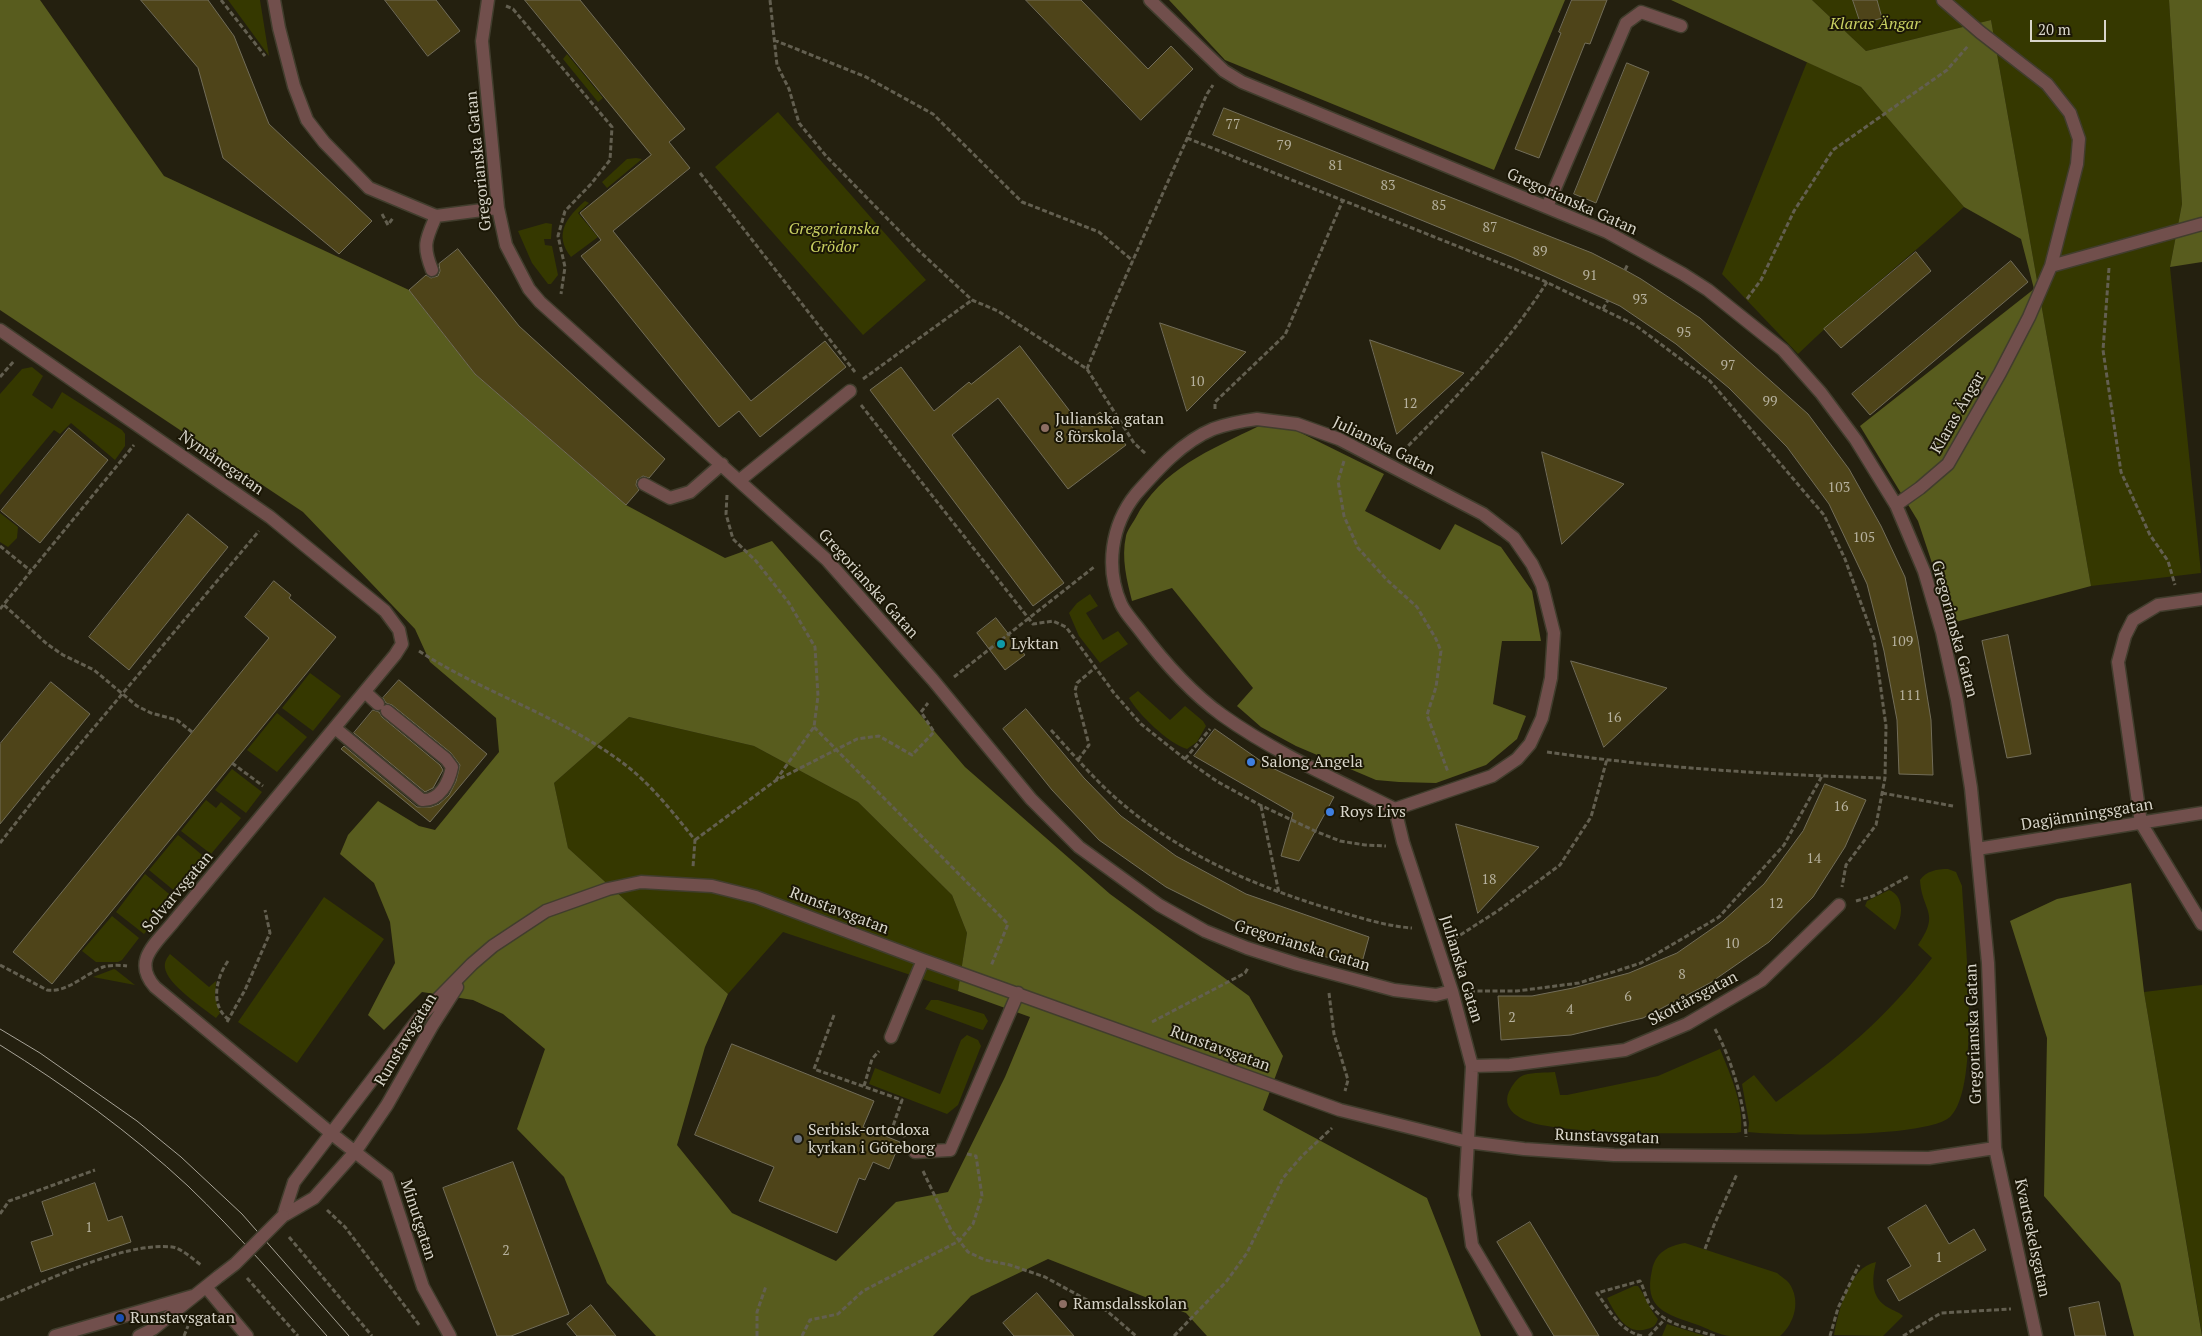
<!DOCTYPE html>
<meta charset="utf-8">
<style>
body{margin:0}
#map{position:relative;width:2202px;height:1336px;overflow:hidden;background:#24200f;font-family:"PT Serif",serif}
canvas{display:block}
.scale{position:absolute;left:2030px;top:20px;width:76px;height:22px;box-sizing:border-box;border:2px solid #d8d5ca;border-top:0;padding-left:6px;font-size:15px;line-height:18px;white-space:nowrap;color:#d8d5ca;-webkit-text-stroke:4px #1b1706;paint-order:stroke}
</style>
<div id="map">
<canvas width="2202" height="1336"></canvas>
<div class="scale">20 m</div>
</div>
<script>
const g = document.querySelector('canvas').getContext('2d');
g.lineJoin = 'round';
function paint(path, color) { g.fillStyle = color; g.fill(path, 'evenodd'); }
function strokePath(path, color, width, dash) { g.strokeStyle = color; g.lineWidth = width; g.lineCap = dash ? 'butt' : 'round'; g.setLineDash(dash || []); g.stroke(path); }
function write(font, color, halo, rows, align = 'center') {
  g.font = font + ' "PT Serif",serif'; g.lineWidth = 4; g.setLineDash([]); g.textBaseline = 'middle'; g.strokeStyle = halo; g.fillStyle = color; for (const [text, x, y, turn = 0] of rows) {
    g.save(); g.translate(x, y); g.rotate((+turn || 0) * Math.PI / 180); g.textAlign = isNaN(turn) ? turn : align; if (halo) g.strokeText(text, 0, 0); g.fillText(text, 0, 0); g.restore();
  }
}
const green = new Path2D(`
 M 228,0 L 260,0 L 269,56 Z
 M 1812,0 L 2169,0 L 2182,204 L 2170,267 L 2201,573 L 2091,586 L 1991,20 L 1866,51 Z
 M 567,54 L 603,98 L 598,102 L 563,59 Z
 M 1807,62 L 1861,87 L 1964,207 C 1910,257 1851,303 1798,354 L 1722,274 Z
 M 778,112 L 926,280 L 863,335 L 715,167 Z
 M 636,158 L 642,159 L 607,188 L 602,182 L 627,159 Z
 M 585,201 L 589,203 L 578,213 L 598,237 L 571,257 C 553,234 567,217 585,201 Z
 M 546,223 L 552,224 L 551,239 L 544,239 L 545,245 L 552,246 L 558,275 L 551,284 L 548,284 L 532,263 L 518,231 Z
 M 32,367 L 43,376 L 32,395 L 52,409 L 62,392 L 122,430 L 125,434 L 125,446 L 115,460 L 71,423 L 60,434 L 54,430 L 0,495 L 0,394 L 22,369 Z
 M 0,513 L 18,527 L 17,538 L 8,547 L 0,542 Z
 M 1090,594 L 1098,606 L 1086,613 L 1103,640 L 1118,631 L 1128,644 L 1100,663 L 1079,636 L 1069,613 L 1077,603 Z
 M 310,673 L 341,696 L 313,731 L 282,708 Z
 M 1138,691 L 1170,720 L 1185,706 L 1203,721 L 1206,726 L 1197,742 L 1187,749 C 1169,744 1138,714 1129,698 Z
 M 277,713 L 307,737 L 277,772 L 247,750 Z
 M 629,717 L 754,746 L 858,802 L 952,895 L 967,933 L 958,991 L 783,932 L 728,994 L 568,848 L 554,783 Z
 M 232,769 L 262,792 L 246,813 L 215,790 Z
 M 206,800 L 216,808 L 221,802 L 241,818 L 211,854 L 181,831 Z
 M 178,835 L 207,859 L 177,893 L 149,870 Z
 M 1948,869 L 1956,872 L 1962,886 C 1964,931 1982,1087 1950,1117 C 1926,1138 1784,1136 1748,1132 L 1749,1123 L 1742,1084 L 1754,1075 L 1776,1102 C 1838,1058 1886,1019 1932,958 L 1918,945 C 1941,912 1922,912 1920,880 C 1926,871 1937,869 1948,869 Z
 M 145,874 L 174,898 L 144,934 L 116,912 Z
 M 1889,890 C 1905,896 1903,918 1895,930 L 1865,906 L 1867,901 Z
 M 324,897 L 384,939 L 297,1063 L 238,1022 Z
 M 112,916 L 139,938 L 122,960 L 118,962 L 96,962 L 82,951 Z
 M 170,954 L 209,987 L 216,981 L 215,998 L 220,1013 L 216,1018 C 203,1008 167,984 165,968 C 164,962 167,958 170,954 Z
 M 114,969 L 116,970 L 135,985 L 93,977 Z
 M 2202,985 L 2202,1335 L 2144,992 Z
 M 931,1000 L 938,1000 L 984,1014 L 988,1021 L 983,1030 L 979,1029 L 925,1009 Z
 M 967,1035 L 978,1040 L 981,1046 L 958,1105 L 947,1114 L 869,1084 L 875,1068 L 940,1094 L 961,1040 Z
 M 1720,1049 C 1730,1074 1744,1104 1741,1132 L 1736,1133 C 1671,1133 1605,1136 1541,1125 C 1524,1122 1497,1110 1511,1088 C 1514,1083 1518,1077 1524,1075 C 1534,1072 1545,1073 1555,1072 L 1560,1095 L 1567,1095 L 1658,1076 Z
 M 1685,1243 L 1777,1273 C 1780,1276 1786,1279 1789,1283 C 1801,1300 1795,1323 1780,1336 C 1764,1336 1747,1336 1730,1336 C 1720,1335 1708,1329 1698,1325 C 1666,1314 1643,1309 1652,1270 C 1656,1252 1668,1246 1685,1243 Z
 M 1876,1262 C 1872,1279 1870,1298 1889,1308 C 1894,1311 1899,1312 1903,1316 L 1883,1336 L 1834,1335 C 1838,1312 1849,1267 1876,1262 Z
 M 1634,1286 L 1638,1286 C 1646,1296 1649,1309 1658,1319 C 1656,1325 1653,1328 1647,1329 C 1626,1336 1615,1313 1607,1298 Z
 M 1667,1324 L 1705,1336 L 1662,1336 Z`);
const forest = new Path2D(`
 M 0,0 L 40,0 L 164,176 L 409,290 L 475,374 L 626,505 L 725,558 L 772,541 L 965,767 L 1110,894 L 1249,996 L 1283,1056 L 1263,1110 L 1427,1198 L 1481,1336 L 1207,1336 L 1186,1313 L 1048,1259 L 971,1296 L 933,1336 L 656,1336 L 607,1283 L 564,1177 L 517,1129 L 545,1049 L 503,1014 L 473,1000 L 422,992 L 384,1030 L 368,1015 L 395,963 L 390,922 L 374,883 L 340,854 L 348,835 L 378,801 L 419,826 L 435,830 L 499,752 L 496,718 L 430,662 L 415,629 L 303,512 L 0,310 ZM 629,717 L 754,746 L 858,802 L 952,895 L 967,933 L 958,991 L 1030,1017 L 1005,1077 L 948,1192 L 896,1202 L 836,1261 L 732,1213 L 677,1145 L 705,1047 L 728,994 L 568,848 L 554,783 Z
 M 1169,0 L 1565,0 L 1494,170 L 1225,60 Z
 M 1671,0 L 1812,0 L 1866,51 L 1991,20 L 2091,586 L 1952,623 L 1918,521 L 1860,426 L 2034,289 L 2021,239 L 1964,207 L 1861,87 Z
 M 2169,0 L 2202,0 L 2202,262 L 2170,267 L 2182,204 Z
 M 1259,426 L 1293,429 L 1384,474 L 1365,511 L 1440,550 L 1455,524 L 1501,547 L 1532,591 L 1541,641 L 1502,641 L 1493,704 L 1526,716 L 1517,739 L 1486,765 L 1436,783 L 1399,782 L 1376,780 L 1296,746 L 1261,727 L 1237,706 L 1253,688 L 1172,588 L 1132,601 C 1127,581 1121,558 1126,536 C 1127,531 1132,524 1135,519 C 1161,469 1210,450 1259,426 Z
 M 2131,883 L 2144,992 L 2202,1336 L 2134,1336 L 2120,1283 L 2044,1196 L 2047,1038 L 2010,921 L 2057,899 Z`);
const building = new Path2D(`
 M 141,0 L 208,0 L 234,36 L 269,124 L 372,221 L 339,254 L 223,158 L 198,68 Z
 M 385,0 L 436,0 L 460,31 L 428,56 Z
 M 525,0 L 580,0 L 685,129 L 669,142 L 690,168 L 613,231 L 751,401 L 825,341 L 846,367 L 760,437 L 739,411 L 719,427 L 581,256 L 601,240 L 580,213 L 651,155 Z
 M 1026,0 L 1081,0 L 1148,69 L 1171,46 L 1193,69 L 1141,120 Z
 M 1572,0 L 1607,0 L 1590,44 L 1585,43 L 1539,158 L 1515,149 L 1561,33 L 1559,32 Z
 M 1853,0 L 1877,0 L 1882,18 L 1861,24 Z
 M 1627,63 L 1649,72 L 1596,203 L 1574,194 Z
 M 1224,108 L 1592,253 L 1625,270 L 1641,279 L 1700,318 L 1808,414 L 1849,469 L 1881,526 L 1905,577 L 1918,640 L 1931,720 L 1933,775 L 1899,774 L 1897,720 L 1884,651 L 1867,584 L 1829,504 L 1787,447 L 1729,388 L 1676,344 L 1620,306 L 1514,258 L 1213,135 Z
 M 458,249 L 519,326 L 665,459 L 649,478 L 643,476 L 637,480 L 636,485 L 639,490 L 626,505 L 475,374 L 409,290 L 426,275 L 431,278 L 438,276 L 440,271 L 439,264 Z
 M 1916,252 L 1931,271 L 1841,348 L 1824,329 Z
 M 2011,261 L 2028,282 L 1870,415 L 1852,394 Z
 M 1160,323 L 1246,352 L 1187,411 Z
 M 1370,340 L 1464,373 L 1397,434 Z
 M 1020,346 L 1082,427 L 1100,412 L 1126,445 L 1068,489 L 998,398 L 952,435 L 1064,583 L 1033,606 L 870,390 L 901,367 L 934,411 L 969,382 L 971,384 Z
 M 69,428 L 108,460 L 40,543 L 1,511 Z
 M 1542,452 L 1624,484 L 1562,544 Z
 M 188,514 L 228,547 L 129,670 L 89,637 Z
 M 274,581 L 291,595 L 289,598 L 336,637 L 52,984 L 13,952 L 269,638 L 245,617 Z
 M 996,618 L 1025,655 L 1005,670 L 977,633 Z
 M 2008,635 L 2031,754 L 2007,758 L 1982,641 Z
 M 1571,661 L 1667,688 L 1604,747 Z
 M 399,680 L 487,754 L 430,822 L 341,749 L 344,746 L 417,807 L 431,807 L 439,804 L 449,795 L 456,781 L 460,765 L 451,753 L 392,705 L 386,703 L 383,698 Z
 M 51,682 L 90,714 L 0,824 L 0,744 Z
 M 1026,709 L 1084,778 L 1121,816 L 1176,856 L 1246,894 L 1369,937 L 1361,966 L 1307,952 L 1238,923 L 1166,887 L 1099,840 L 1052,790 L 1003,729 Z
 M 373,710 L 379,712 L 382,717 L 440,765 L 443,770 L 433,788 L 425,792 L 354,733 Z
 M 1215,729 L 1268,766 L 1334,797 L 1299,861 L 1281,856 L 1293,813 L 1194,756 Z
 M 1825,784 L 1866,800 L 1845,847 L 1813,897 L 1769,942 L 1710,983 L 1643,1018 L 1571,1035 L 1501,1040 L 1498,996 L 1532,996 L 1573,988 L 1629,973 L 1677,953 L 1723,921 L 1764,884 L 1803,831 Z
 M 1456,824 L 1539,847 L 1478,913 Z
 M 732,1044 L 874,1101 L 863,1127 L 900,1142 L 889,1169 L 873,1162 L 865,1180 L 859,1178 L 837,1233 L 759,1201 L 774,1167 L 695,1135 Z
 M 513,1162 L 569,1314 L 511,1336 L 497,1336 L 443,1188 Z
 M 95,1183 L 108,1221 L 122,1216 L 131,1242 L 41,1272 L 31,1242 L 53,1235 L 42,1202 Z
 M 1926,1205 L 1949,1244 L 1974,1229 L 1986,1250 L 1899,1301 L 1887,1280 L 1911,1266 L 1888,1228 Z
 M 1530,1222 L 1599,1336 L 1554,1336 L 1497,1242 Z
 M 1037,1293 L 1074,1336 L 1014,1336 L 1003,1323 Z
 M 2099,1302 L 2106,1336 L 2075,1336 L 2069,1308 Z
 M 591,1305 L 616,1336 L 577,1336 L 567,1324 Z`);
const path = new Path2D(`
 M 221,0 L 265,56
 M 770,0 L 777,65 L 789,89 L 799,123 L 826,156 L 916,248 L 972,300 L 998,311 L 1087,369 L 1134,443 L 1146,454
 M 506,6 L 513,9 L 612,127 L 610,160 L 591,184 L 565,211 L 558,236 L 565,267 L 561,294
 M 774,40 L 866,77 L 933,114 L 1022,202 L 1099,232 L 1133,261
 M 1187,138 L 1542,280 L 1635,325 L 1710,381 L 1824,515 L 1845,559 L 1874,639 L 1886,726 L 1885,778
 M 700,173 L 855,372
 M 382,214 L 388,225 L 393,218
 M 2109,268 L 2103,350 L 2121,472 L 2150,535 L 2168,561 L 2175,585
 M 1625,270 L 1628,264
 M 1747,299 L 1761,280 L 1794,211 L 1833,150 L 1947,70 L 1968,46
 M 1603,309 L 1608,300
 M 1087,369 L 1113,305 L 1207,94 L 1213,85
 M 0,377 L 14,361
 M 863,379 L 972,300
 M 861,405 L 1033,624 L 1053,621 L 1066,627 L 1114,693 L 1141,724 L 1185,759 L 1218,782 L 1260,805 L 1315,831 L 1340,841 L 1365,845 L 1386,846
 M 1215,409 L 1215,402 L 1285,335 L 1343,200
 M 1403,451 C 1455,399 1507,345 1547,282
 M 1344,461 L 1338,481 L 1344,516 L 1358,548 L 1386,579 L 1417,607 L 1436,639 L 1441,651 L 1436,687 L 1427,715 L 1448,772
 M 727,495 L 726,514 L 733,539 L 756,561 L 789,603 L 815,647 L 818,696 L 814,727 L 776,780
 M 0,546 L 31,571
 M 4,605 L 47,644 L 63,655 L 94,670 L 137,706 L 151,713 L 177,720 L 192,732
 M 0,609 L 134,445
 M 419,651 C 482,692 555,714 616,758 C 648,780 671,810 695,840 L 693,867
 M 954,677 L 1094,567
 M 814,727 L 1008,924 L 991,966
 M 1051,730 C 1070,751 1088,772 1108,791 C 1170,849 1248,884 1327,908 C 1355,916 1384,926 1412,928
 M 1547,752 C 1659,768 1772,775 1885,778 L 1876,825 L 1846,865 L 1842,887
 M 1185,759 L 1210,729
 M 1078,760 L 1089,745 L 1075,691 L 1077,683 L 1096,667
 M 232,763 L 263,786
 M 1882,793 L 1953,806
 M 1261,806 L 1279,893
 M 695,840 L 775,781 L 857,739 L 879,736 L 912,755 L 934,732 L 921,712 L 928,703
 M 0,843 L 44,787 L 259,531
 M 1856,901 L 1873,896 L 1909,876
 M 1454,939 L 1499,910 L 1560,865 L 1591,817 L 1607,759
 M 228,961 C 216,978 210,1005 228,1019
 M 0,965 L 47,990 C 67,993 85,974 103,967 C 110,965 119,965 127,966
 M 1470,991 L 1517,991 L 1579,983 L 1641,963 L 1719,917 L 1784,845 L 1822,776
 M 1329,993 L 1334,1034 L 1348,1080 L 1345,1091
 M 834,1015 L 814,1069 L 902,1100 L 892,1129 L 903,1134 L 905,1137
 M 227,1022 L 245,990 L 270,933 L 265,910
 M 1152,1022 L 1245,973 L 1248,968
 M 1715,1029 C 1731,1058 1745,1104 1746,1137
 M 864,1086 L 872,1059 L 879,1051
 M 923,1171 L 951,1230 L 968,1252 L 985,1260 L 1010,1265 L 1045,1277 L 1107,1311 L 1136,1336
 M 327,1210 L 345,1227 L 420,1326
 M 0,1214 L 9,1201 L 95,1170
 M 289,1237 L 372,1336
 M 1705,1249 L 1714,1225 L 1737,1174
 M 247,1278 L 298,1336
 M 0,1300 C 48,1281 121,1242 172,1247 C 181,1248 194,1260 201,1265
 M 184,1336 L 188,1326
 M 757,1336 L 757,1312 L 766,1286
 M 802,1336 L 810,1320 L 838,1314 L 863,1291 L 959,1241 L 973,1224 L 982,1196 L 976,1156 L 967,1154
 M 1174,1336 L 1226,1282 L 1247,1253 L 1283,1178 L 1302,1156 L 1332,1128
 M 1642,1336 C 1620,1331 1610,1311 1597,1293 L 1640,1281 C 1644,1288 1645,1296 1649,1303 C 1663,1325 1692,1329 1715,1336
 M 1649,1336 L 1665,1319
 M 1830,1336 L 1838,1308 L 1859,1265
 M 1903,1336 L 1941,1313 L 2011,1309`);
const minor = new Path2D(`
 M 274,0 L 279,28 L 294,86 L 307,120 L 324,142 L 369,188 L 436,216 L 498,208
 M 488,0 L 482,41 L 498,208 L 506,245 L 529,289 L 540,302 L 827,560 L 933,680 L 1031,799 L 1079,847 L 1159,905 L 1205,931 L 1247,948 L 1297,964 L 1394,990 L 1436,995 L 1452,991
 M 1150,0 L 1224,71 L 1242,82 L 1607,232 L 1683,274 L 1708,290 L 1783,350 L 1821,393 L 1856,440 L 1896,505 L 1924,571 L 1942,632 L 1957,700 L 1971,788 L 1988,963 L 1995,1148 L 2036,1336
 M 1547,207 L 1626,23 L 1641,12 L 1681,26
 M 2051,266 L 2202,224
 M 432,270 C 422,245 426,239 436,216
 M 0,330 L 270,517 L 385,611 L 399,630 L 402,644 L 395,655 L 175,920 C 157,943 131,960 155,987 L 332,1134 L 387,1177 L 423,1287 L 450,1336
 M 1257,419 L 1297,424 L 1339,439 L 1483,514 L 1514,538 L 1532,564 L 1542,585 L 1554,633 L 1551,678 L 1542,718 L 1530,744 L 1517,759 L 1492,776 L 1395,809 C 1337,780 1275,753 1222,715 C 1190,692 1163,661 1139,629 C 1133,621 1125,613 1121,604 C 1105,568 1111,525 1136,494 C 1158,469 1182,442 1213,429 C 1227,424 1242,421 1257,419 Z
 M 740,480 L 850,391
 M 644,484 L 670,498 L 690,492 L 722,464
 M 1896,505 L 1920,488 L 1948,464 L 2000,373 L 2029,317 L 2051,266 L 2077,164 L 2079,139 L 2070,113 L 2047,84 L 1980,32 L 1943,0
 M 2202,599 L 2158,605 L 2133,620 L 2125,636 L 2118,662 L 2141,823 L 2202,924
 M 365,692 L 378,704
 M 335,728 L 422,800 C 440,801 449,782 452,767 L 446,759 L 387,711
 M 1395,809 L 1403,842 L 1452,991 L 1472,1066 L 1465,1195 L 1472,1245 L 1526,1336
 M 1977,849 L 2202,813
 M 891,1037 L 923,960
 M 1472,1066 L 1510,1065 L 1625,1050 L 1687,1024 L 1762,980 L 1839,905
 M 915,1152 L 950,1150 L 1018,993
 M 283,1216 L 294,1182 L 420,1017 L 472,964 L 493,946 L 546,911 L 608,889 L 641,882 L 712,886 L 756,897 L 923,960 L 1340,1110 L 1468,1142 L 1524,1149 L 1614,1155 L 1929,1158 L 1995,1148
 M 283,1216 L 314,1198 L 355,1152 L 387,1105 L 432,1026 L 457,987
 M 206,1287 L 247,1336
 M 55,1336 L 193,1296
 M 139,1336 L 153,1329 L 218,1277`);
const tram = new Path2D(`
 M 0,1029 L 40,1053 L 137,1121 L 181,1157 L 242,1214 L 349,1336
 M 0,1045 C 66,1086 131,1133 188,1186 C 237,1233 282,1285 327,1336`);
const minorBridge = new Path2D(`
 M 218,1277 L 235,1264 L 283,1216`);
const markers = [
 [1045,428,5,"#8d6e63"],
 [1001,644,5,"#0f9aa8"],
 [1251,762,5,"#3f7fe0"],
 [1330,812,5,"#3f7fe0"],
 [798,1139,5,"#6b7280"],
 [1063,1304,5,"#8d6e63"],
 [120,1318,5,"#1a4fb4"]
];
const numberNames = [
 ["77",1233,125],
 ["79",1284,146],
 ["81",1336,166],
 ["83",1388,186],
 ["85",1439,206],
 ["87",1490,228],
 ["89",1540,252],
 ["91",1590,276],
 ["93",1640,300],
 ["95",1684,333],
 ["97",1728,366],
 ["10",1197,382],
 ["99",1770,402],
 ["12",1410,404],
 ["103",1839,488],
 ["105",1864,538],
 ["109",1902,642],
 ["111",1910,696],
 ["16",1614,718],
 ["16",1841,807],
 ["14",1814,859],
 ["18",1489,880],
 ["12",1776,904],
 ["10",1732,944],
 ["8",1682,975],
 ["6",1628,997],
 ["4",1570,1010],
 ["2",1512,1018],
 ["1",89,1228],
 ["2",506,1251],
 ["1",1939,1258]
];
const parkNames = [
 ["Klaras Ängar",1875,24],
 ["Gregorianska",834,229],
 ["Grödor",834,247]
];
const streetNames = [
 ["Gregorianska Gatan",479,161,-96],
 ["Gregorianska Gatan",1572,202,24],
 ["Klaras Ängar",1958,413,-60],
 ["Julianska Gatan",1384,446,26],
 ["Nymånegatan",221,463,35],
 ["Gregorianska Gatan",868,584,48],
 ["Gregorianska Gatan",1954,629,75],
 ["Dagjämningsgatan",2087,815,-9],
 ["Solvarvsgatan",178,892,-50],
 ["Runstavsgatan",839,911,21],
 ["Gregorianska Gatan",1302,946,17],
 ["Julianska Gatan",1461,969,73],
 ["Skottårsgatan",1693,999,-28],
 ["Gregorianska Gatan",1974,1034,-92],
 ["Runstavsgatan",406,1040,-59],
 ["Runstavsgatan",1220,1049,20],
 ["Runstavsgatan",1607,1137,2],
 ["Minutgatan",418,1220,72],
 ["Kvartsekelsgatan",2032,1238,78]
];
const poiNames = [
 ["Julianska gatan",1055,419],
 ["8 förskola",1055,437],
 ["Lyktan",1011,644],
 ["Salong Angela",1261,762],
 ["Roys Livs",1340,812],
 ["Serbisk-ortodoxa",808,1130],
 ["kyrkan i Göteborg",808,1148],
 ["Ramsdalsskolan",1073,1304],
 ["Runstavsgatan",130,1318]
];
paint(green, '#353800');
paint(forest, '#585c1e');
paint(building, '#4e4419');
strokePath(building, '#726d59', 1);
strokePath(minor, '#413d2d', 15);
strokePath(path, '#635f50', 3, [5, 2.5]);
strokePath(minor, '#714f4c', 12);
strokePath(tram, '#a7a397', 1);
strokePath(minorBridge, '#413d2d', 15, []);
strokePath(minorBridge, '#714f4c', 12);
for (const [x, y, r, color] of markers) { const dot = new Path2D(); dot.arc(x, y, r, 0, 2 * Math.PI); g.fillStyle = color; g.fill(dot); strokePath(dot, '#1b1706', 2); }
write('14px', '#b6b19e', null, numberNames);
write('italic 16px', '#c9d062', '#1b1706', parkNames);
write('16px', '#d8d5ca', '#1b1706', streetNames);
write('16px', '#d8d5ca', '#1b1706', poiNames, 'left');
</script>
